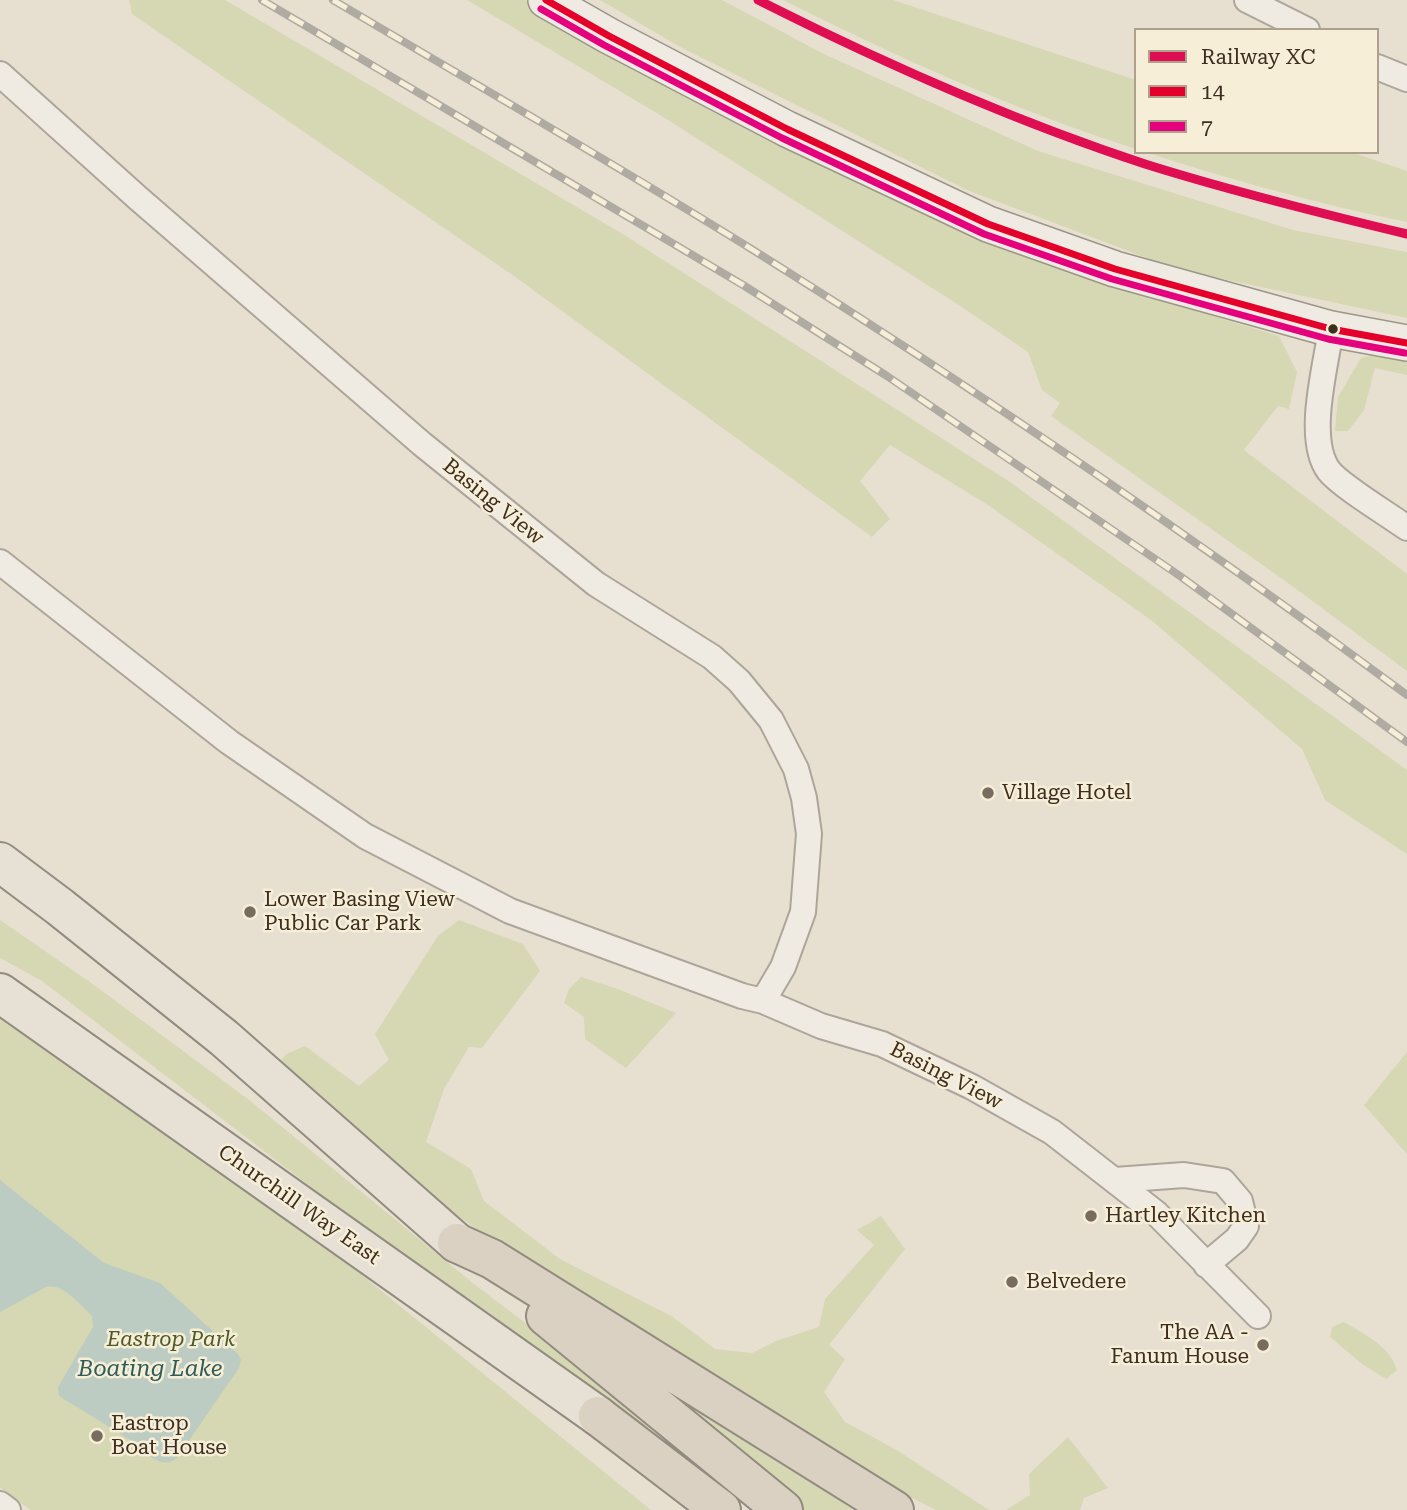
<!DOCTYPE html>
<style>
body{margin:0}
#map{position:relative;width:1407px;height:1510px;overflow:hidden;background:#e7e0d1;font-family:"Roboto Serif",serif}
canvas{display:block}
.legend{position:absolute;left:1134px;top:28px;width:245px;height:126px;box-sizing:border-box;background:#f7eed8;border:2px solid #ada18e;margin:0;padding:9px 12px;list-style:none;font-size:21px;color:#3d2e20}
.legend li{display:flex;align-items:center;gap:14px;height:35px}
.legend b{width:35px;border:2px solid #ada18e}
</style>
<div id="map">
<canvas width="1407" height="1510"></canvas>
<ul class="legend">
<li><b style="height:9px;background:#df0d52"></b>Railway XC</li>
<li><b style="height:9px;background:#e4002b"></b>14</li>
<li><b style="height:9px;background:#e5007d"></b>7</li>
</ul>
</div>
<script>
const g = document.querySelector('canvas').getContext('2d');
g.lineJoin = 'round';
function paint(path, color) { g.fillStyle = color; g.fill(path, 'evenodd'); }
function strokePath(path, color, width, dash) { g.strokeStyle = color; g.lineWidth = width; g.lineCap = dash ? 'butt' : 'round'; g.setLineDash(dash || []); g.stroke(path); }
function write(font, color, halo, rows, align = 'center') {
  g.font = font + ' "Roboto Serif",serif'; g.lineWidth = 5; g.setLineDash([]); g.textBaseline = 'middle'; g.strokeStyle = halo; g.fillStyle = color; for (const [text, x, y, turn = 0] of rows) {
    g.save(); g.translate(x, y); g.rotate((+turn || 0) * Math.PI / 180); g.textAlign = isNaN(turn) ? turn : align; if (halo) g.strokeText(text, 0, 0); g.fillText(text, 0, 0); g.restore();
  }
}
const green = new Path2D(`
 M 129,0 L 225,0 L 626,236 L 1010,482 L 1407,770 L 1407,854 L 1325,800 L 1302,749 L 1151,620 L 988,505 L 890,445 L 860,481 L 890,519 L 872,537 L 514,276 L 132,14 Z
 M 467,0 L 529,0 L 1110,285 L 1279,336 L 1297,372 L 1289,409 L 1278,406 L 1244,450 L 1407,574 L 1407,671 L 1288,583 L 1051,416 L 1060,403 L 1042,390 L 1028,352 L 962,307 L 660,115 Z
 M 600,0 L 722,0 L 824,54 L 1038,151 L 1293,230 L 1407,252 L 1407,318 L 1176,269 L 967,190 L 682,48 Z
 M 783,0 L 893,0 L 1136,80 L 1136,149 C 1014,110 897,57 783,0 Z
 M 1145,152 L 1351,152 L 1407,171 L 1407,222 C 1319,204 1231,180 1145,152 Z
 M 1376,354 L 1407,358 L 1407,375 L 1375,368 L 1364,410 L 1348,431 L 1335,431 L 1338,397 L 1361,358 Z
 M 0,920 L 90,982 L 248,1099 L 474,1284 L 557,1347 L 647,1426 L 647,1437 L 435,1282 L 42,981 L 0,958 Z
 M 459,920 L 523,944 L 540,971 L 482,1048 L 469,1047 L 444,1089 L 426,1142 L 471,1169 L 484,1201 L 560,1259 L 673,1317 L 715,1349 L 752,1353 L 776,1341 L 819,1327 L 825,1299 L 874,1245 L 857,1230 L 881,1216 L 905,1249 L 829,1345 L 845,1359 L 824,1392 L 845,1422 L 895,1449 L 989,1510 L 936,1510 L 842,1463 L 530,1266 L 403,1178 L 271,1072 L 286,1054 L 305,1046 L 359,1086 L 389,1060 L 375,1034 L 438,936 Z
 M 581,977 L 618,989 L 676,1013 L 626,1068 L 585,1039 L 584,1017 L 564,1003 L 569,989 Z
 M 0,1006 L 261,1193 L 651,1510 L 31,1510 L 0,1488 Z
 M 1407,1052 L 1407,1154 L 1364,1105 Z
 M 1344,1322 C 1364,1334 1390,1346 1397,1370 L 1386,1379 L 1362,1364 L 1330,1337 L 1332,1327 Z
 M 702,1406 L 853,1510 L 803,1510 L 695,1415 Z
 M 1068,1437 L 1108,1488 L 1084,1498 L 1080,1510 L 1006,1510 L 1030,1495 L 1029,1474 Z`);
const water = new Path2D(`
 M 0,1180 L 104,1263 L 160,1283 L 238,1354 L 241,1360 L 239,1368 L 177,1458 C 164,1468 156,1459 143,1452 L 145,1449 L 59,1396 L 58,1387 L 93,1327 L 92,1316 C 80,1305 64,1283 46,1287 L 0,1312 Z`);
const street = new Path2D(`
 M 1247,0 L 1307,30
 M 1377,67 L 1407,79
 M 0,74 L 139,199 L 422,444 L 596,584 L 712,657 L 739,681 L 771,720 L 796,769 L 804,798 L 809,834 L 803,912 L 783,967 L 763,1001
 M 1331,329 C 1326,366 1305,439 1329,471 C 1341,486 1389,515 1407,528
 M 0,562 L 229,742 L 365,836 L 510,911 L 742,996 L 763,1001 L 821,1026 L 882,1044 L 972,1087 L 1052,1132 L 1156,1213 L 1258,1316
 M 1115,1180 L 1184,1175 L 1223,1181 L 1240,1201 L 1246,1226 L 1237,1239 L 1206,1265
 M 0,1504 L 8,1510`);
const secondary = new Path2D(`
 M 546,0 L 609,36 L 787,129 L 988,224 L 1115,269 L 1331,329 L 1407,343`);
const primary = new Path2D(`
 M 0,862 L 60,907 L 224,1038 L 457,1243
 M 0,993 L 598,1416`);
const highway = new Path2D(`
 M 457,1243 L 492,1259 L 894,1510
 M 546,1316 L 783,1510
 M 598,1416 L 721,1510`);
const rail = new Path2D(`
 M 262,0 L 743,285 L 887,376 L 1180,576 L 1407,742
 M 333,0 C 473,83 615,164 753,250 C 977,390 1195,538 1407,695`);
const bus1 = new Path2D(`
 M 546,0 L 609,36 L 787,129 L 988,224 L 1115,269 L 1331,329 L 1407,343`);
const bus2 = new Path2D(`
 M 541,9 L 604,45 L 782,138 L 984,234 L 1112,279 L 1328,339 L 1405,353`);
const rail1 = new Path2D(`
 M 758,0 C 883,63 1011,120 1145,164 C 1231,191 1319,213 1407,234`);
const markers = [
 [1333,329,6,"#3d2e20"],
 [988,793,7,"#786c5e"],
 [250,912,7,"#786c5e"],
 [1091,1216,7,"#786c5e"],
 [1012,1282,7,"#786c5e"],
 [1263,1345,7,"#786c5e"],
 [97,1436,7,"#786c5e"]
];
const streetNames = [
 ["Basing View",493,502,39],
 ["Basing View",946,1076,27],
 ["Churchill Way East",299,1205,35]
];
const poiNames = [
 ["Village Hotel",1002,793],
 ["Lower Basing View",264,900],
 ["Public Car Park",264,924],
 ["Hartley Kitchen",1105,1216],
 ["Belvedere",1026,1282],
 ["The AA -",1249,1333,"right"],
 ["Fanum House",1249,1357,"right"],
 ["Eastrop",111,1424],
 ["Boat House",111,1448]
];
const parkNames = [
 ["Eastrop Park",171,1340]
];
const waterNames = [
 ["Boating Lake",150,1369]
];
paint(green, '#d6d7b3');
paint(water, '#bcccc2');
strokePath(street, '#ada599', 28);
strokePath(secondary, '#9c958a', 38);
strokePath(primary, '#928b80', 42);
strokePath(highway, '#928b80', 42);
strokePath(street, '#efebe3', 24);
strokePath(secondary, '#efebe3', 35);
strokePath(primary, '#e6e1d4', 38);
strokePath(highway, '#dad1c2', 38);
strokePath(rail, '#afaaa2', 8);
strokePath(rail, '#f7eed8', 5, [16]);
strokePath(bus1, '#e4002b', 7);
strokePath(bus2, '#e5007d', 7);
strokePath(rail1, '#df0d52', 9);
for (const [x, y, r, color] of markers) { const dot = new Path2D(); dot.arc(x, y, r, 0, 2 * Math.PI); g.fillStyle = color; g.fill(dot); strokePath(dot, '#f7eed8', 2.5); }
write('21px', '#3d2e20', '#f7eed8', streetNames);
write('21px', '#3d2e20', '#f7eed8', poiNames, 'left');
write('italic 21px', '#4d5a26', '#f7eed8', parkNames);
write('italic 23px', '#2f5d5a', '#f7eed8', waterNames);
</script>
